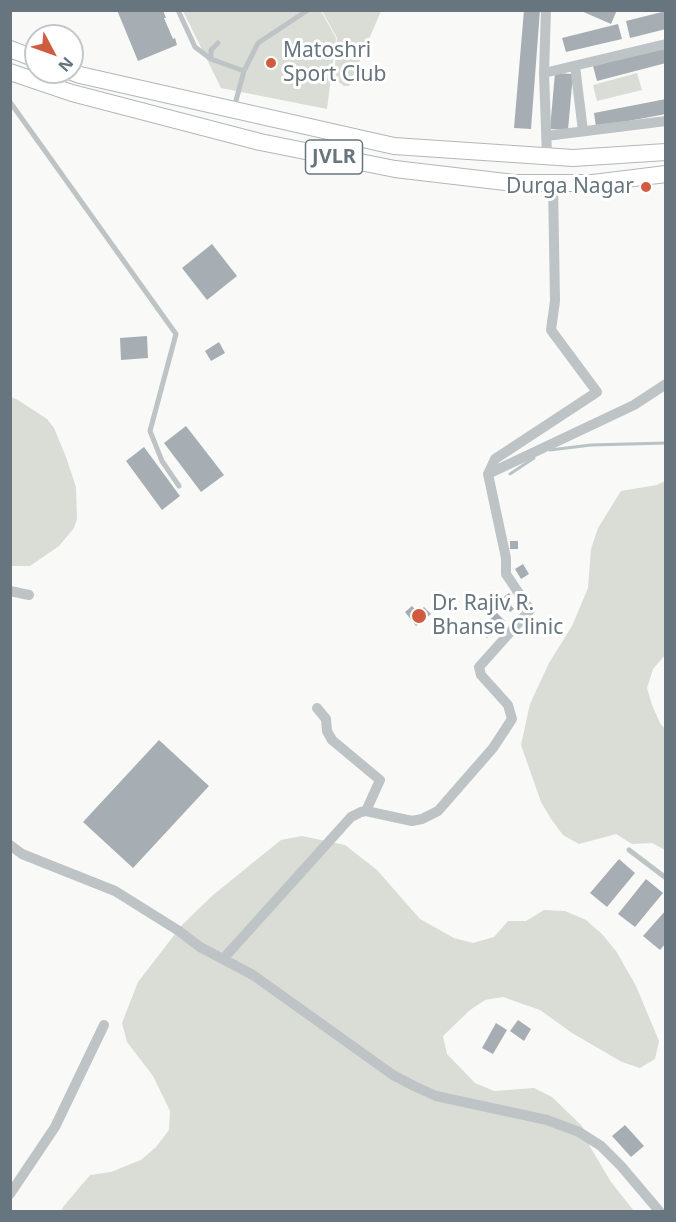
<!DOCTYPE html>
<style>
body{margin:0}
#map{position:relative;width:676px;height:1222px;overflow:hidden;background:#f9f9f7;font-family:"Noto Sans",sans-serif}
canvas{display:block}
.frame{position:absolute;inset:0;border:12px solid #66757e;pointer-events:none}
.north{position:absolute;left:24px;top:24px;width:60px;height:60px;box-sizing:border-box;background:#fff;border:2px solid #c2c8cb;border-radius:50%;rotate:131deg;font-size:16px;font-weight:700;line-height:24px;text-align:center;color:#66757e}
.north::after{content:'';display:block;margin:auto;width:21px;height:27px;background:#d05c40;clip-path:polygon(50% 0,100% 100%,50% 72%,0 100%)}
</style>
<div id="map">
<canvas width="676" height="1222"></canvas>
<div class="frame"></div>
<div class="north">N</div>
</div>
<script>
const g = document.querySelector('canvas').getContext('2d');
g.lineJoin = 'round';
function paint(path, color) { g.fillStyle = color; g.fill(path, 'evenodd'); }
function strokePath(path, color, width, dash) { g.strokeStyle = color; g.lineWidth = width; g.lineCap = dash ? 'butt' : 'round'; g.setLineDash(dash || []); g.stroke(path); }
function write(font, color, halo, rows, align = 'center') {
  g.font = font + ' "Noto Sans",sans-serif'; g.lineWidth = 6; g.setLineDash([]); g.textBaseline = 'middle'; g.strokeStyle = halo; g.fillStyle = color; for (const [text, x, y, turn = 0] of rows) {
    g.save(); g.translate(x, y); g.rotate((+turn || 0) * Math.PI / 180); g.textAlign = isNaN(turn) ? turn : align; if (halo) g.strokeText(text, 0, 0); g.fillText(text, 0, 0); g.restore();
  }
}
const green = new Path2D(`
 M 183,11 L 321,11 L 336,38 L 327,109 L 221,88 Z
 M 322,11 L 381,11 L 349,86 L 344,86 L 336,80 L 335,66 L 337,38 Z
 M 637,73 L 642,90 L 597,101 L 593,85 Z
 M 11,397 L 18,400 L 47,419 L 54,428 L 66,457 L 76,487 L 77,519 L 74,528 L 59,546 L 30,566 L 11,566 Z
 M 665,481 L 665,655 L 653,669 L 647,688 L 652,705 L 660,723 L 665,729 L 665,850 L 652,843 L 632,844 L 616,834 L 579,844 L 563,835 L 551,819 L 541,802 L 521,745 L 530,704 L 549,663 L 572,626 L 588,588 L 591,549 L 598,528 L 621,491 L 657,485 Z
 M 302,836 L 345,845 L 377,870 L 420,919 L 454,938 L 473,943 L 494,937 L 508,921 L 526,921 L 544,910 L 565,911 L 586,920 L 602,934 L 616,951 L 636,986 L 659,1041 L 655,1059 L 640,1068 L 622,1062 L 572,1033 L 540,1010 L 503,997 L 485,1000 L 470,1010 L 443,1036 L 447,1054 L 475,1083 L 494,1091 L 534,1088 L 552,1097 L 582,1126 L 589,1145 L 611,1182 L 634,1211 L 61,1212 L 63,1207 L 90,1175 L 111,1172 L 141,1160 L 156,1147 L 169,1130 L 170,1111 L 153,1076 L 127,1042 L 122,1023 L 138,982 L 182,925 L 213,895 L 281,840 Z`);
const stream = new Path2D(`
 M 550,450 L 591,445 L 666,443
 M 510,474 L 534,458`);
const building = new Path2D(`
 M 117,10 L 163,10 L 166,18 L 164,18 L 173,39 L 175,38 L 177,45 L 138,61 Z
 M 524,10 L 540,10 L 531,129 L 514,128 Z
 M 579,10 L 617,10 L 611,24 Z
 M 666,11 L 666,29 L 630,38 L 626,21 Z
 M 618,24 L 622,39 L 566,52 L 562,38 Z
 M 666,47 L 666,63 L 597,81 L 593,66 Z
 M 555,73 L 573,74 L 568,130 L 550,129 Z
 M 666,99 L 666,114 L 596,127 L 594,113 Z
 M 212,244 L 237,276 L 207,300 L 182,268 Z
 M 147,336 L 148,358 L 121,360 L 120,338 Z
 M 219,342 L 225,353 L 211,361 L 205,351 Z
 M 186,426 L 224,475 L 201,492 L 164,443 Z
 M 144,447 L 180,496 L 162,510 L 126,461 Z
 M 510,541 L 518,541 L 518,549 L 510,549 Z
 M 523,564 L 529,574 L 521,579 L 515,569 Z
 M 509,593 L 513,598 L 505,604 L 501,599 Z
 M 509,603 L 514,609 L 510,612 L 505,606 Z
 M 412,606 L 418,612 L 424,607 L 431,614 L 416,626 L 405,612 Z
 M 497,613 L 505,621 L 498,629 L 489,620 Z
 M 490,624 L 495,630 L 487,638 L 481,632 Z
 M 159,740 L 209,786 L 133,868 L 83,822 Z
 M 619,859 L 635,873 L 607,907 L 590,893 Z
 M 646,879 L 663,893 L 635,927 L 618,914 Z
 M 666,910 L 666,943 L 660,950 L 643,936 Z
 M 518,1020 L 531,1029 L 524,1041 L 510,1031 Z
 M 496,1023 L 507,1030 L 493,1054 L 482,1048 Z
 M 625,1125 L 644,1146 L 631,1157 L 612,1136 Z`);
const lane = new Path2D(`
 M 178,10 L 195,47 L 211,59 L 244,71
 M 211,59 L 211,50 L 218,43
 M 10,102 L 176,334 L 150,431 L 162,461 L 179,486
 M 234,108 L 244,71 L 258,43 L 308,10
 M 629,850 L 666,878`);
const street = new Path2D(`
 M 546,10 L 544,73 L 547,156
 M 575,66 L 583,131
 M 544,73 L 666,44
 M 546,136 L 666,121
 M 488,474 L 634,405 L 666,384
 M 10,591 L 29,595
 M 317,708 L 326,719 L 327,731 L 332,740 L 380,780 L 366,811
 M 10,845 L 22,854 L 115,891 L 179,931 L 200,947 L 253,975 L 393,1075 L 414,1086 L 436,1096 L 547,1120 L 579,1132 L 601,1146 L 621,1166 L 660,1212
 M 223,959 L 351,817 L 361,812 L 366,811 L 412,821 L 422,819 L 438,811 L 493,748 L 512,719 L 508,705 L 481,675 L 479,667 L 530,610 L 506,574 L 506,558 L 488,474 L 495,459 L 597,392 L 551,330 L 555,301 L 553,183
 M 10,1194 L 55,1127 L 104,1025`);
const primary = new Path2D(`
 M 10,49 L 36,59
 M 10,72 L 72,93 L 260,142 L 395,169 L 514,183 L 593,183 L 666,174
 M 72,72 L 80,75 L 394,146 L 573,158 L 666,152`);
const markers = [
 [271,63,6,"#d05c40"],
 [646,187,6,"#d05c40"],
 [419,616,8,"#d05c40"]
];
const shields = [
 [334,157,57]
];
const shieldNames = [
 ["JVLR",334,157]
];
const poiNames = [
 ["Matoshri",283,51],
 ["Sport Club",283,75],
 ["Durga Nagar",634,187,"right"],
 ["Dr. Rajiv R.",432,604],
 ["Bhanse Clinic",432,628]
];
paint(green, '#d9ddd6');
strokePath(stream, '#b8c3c6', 3);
paint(building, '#a6aeb3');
strokePath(primary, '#b2b7ba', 18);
strokePath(lane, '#bec3c6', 5);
strokePath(street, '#bec3c6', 10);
strokePath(primary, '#fff', 16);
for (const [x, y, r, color] of markers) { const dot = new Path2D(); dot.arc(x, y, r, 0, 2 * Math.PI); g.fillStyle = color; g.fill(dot); strokePath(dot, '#fff', 2); }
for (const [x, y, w] of shields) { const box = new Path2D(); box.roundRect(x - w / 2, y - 17, w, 34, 4.5); g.fillStyle = '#fff'; g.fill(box); strokePath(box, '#66757e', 1.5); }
write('bold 20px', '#66757e', null, shieldNames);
write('21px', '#66757e', '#fff', poiNames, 'left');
</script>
